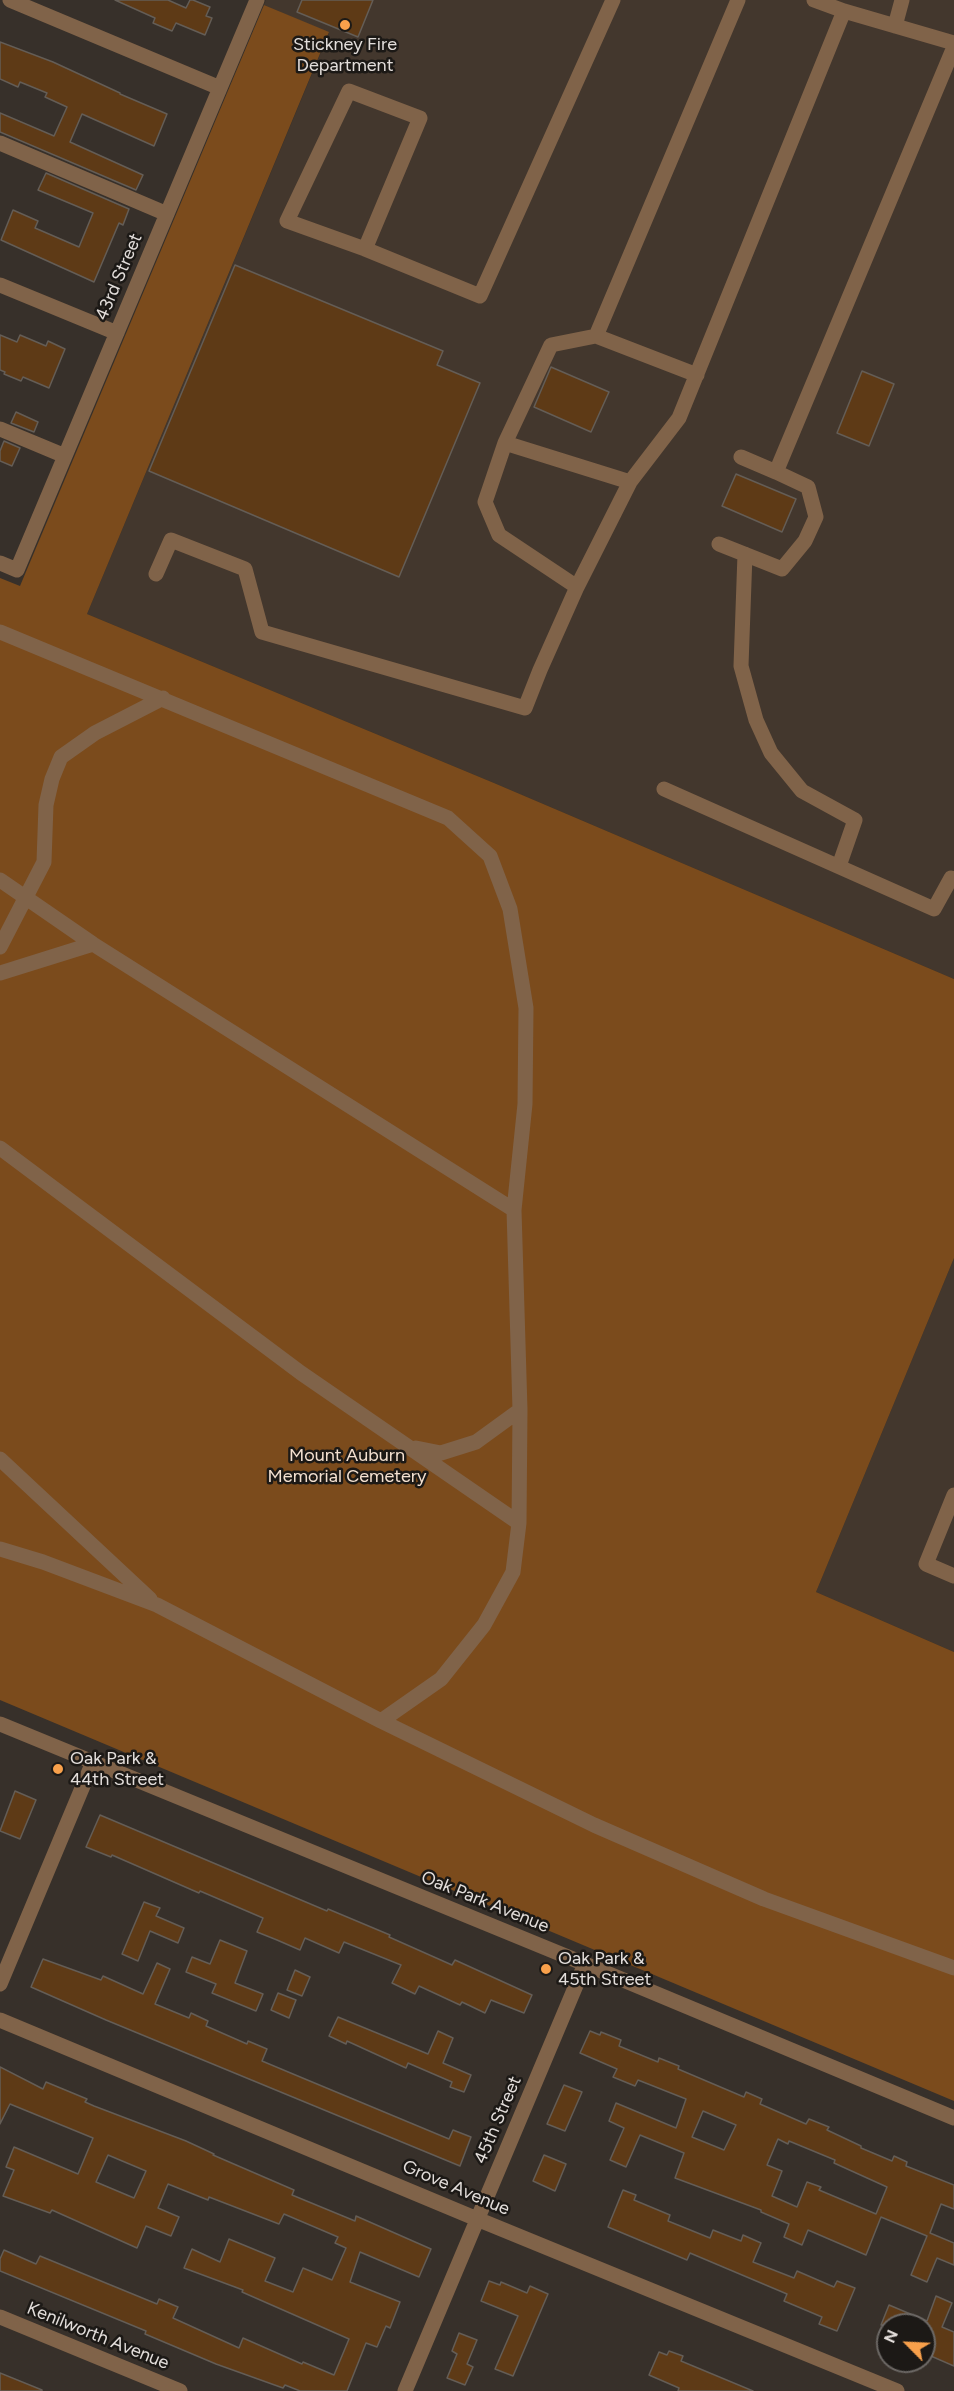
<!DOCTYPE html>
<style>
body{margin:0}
#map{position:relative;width:954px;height:2391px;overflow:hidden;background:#37302a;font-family:Figtree,sans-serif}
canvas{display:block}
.north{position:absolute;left:876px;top:2313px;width:60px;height:60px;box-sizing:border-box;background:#1c1916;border:2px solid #6c6865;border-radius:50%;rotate:294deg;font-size:16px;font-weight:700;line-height:24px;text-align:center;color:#e3dedb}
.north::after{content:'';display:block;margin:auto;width:21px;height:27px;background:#f8a04b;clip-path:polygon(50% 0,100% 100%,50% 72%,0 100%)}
</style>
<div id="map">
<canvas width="954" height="2391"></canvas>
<div class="north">N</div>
</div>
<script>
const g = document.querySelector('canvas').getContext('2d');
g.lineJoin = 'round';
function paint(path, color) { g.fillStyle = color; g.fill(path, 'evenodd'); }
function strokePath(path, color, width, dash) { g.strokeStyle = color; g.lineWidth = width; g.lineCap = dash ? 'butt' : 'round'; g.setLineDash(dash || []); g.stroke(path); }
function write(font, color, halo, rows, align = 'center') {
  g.font = font + ' Figtree,sans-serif'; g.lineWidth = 5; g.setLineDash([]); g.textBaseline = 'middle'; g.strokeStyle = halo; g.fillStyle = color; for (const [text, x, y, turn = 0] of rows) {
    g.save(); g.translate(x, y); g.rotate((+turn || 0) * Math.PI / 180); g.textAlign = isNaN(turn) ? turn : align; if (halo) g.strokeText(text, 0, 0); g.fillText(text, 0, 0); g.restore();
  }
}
const built = new Path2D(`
 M 266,0 L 954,0 L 954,979 L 494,783 L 87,614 L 329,33 L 264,5 Z
 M 954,1258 L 954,1652 L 816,1592 Z`);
const green = new Path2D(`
 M 264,5 L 329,32 L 87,614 L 494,783 L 954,979 L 954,1258 L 816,1592 L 954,1652 L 954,2101 L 0,1700 L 0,578 L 20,586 Z`);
const building = new Path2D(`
 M 115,0 L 168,0 L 186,8 L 190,0 L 193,0 L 210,7 L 206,16 L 212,18 L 205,35 L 176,23 L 172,31 L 153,23 L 155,18 Z
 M 302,0 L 373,0 L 358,37 L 297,12 Z
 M 0,42 L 53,62 L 120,93 L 120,94 L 167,114 L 154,146 L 82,114 L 70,142 L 143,175 L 136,190 L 0,132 L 0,113 L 54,136 L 67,107 L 45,97 L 47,93 L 20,82 L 18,87 L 0,79 Z
 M 46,173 L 129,209 L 123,225 L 119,223 L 94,282 L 1,240 L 13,210 L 38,221 L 35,228 L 79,247 L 93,213 L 38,190 Z
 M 235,265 L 443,351 L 437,365 L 480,383 L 399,577 L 149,471 Z
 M 0,335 L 17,342 L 20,335 L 46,346 L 48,341 L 65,349 L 49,388 L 23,377 L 21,381 L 4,374 L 5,372 L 0,370 Z
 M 551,367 L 609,392 L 591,432 L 534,407 Z
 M 862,371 L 894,384 L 869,446 L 837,433 Z
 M 16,412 L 38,422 L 34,432 L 11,423 Z
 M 4,441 L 20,448 L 12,466 L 0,461 L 0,451 Z
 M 736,474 L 796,499 L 782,532 L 722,506 Z
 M 15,1791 L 36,1800 L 20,1839 L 0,1831 Z
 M 100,1815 L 327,1911 L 328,1909 L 390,1935 L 389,1937 L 452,1965 L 455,1960 L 532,1995 L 524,2013 L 491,2000 L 485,2013 L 462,2002 L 460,2005 L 419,1986 L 415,1994 L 392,1983 L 401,1965 L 344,1942 L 339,1953 L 305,1938 L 300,1950 L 277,1940 L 257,1932 L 263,1918 L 200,1891 L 199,1893 L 112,1855 L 111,1857 L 86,1847 Z
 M 144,1902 L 160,1908 L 156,1916 L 184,1928 L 178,1943 L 150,1931 L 138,1961 L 122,1954 Z
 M 220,1940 L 247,1951 L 235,1983 L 263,1994 L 256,2011 L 212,1993 L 216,1984 L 186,1972 L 192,1957 L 210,1964 Z
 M 43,1959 L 101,1980 L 103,1976 L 143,1994 L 157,1963 L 170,1969 L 155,2004 L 189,2018 L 191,2013 L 208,2021 L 206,2026 L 247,2044 L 248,2041 L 267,2049 L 262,2061 L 293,2074 L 449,2139 L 453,2130 L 471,2137 L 460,2166 L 106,2020 L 31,1987 Z
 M 295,1970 L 310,1977 L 302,1996 L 287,1990 Z
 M 278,1993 L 296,2000 L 289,2018 L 271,2010 Z
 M 338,2017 L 428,2054 L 438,2031 L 453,2038 L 443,2063 L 471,2075 L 464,2092 L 450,2087 L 452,2082 L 408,2063 L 406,2068 L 347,2041 L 346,2044 L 329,2036 Z
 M 590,2031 L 600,2035 L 601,2032 L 621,2040 L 619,2046 L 658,2062 L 659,2058 L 679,2066 L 678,2069 L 744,2097 L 746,2092 L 762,2099 L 760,2104 L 806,2124 L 809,2119 L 829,2127 L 827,2130 L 861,2146 L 861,2148 L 892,2161 L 894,2156 L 907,2162 L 906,2166 L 954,2185 L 954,2209 L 941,2204 L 930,2233 L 954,2243 L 954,2265 L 937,2258 L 927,2282 L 911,2275 L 927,2236 L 881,2217 L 866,2255 L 808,2230 L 802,2245 L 784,2237 L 789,2224 L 761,2212 L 761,2210 L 675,2178 L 684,2153 L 640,2135 L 626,2167 L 610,2160 L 624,2128 L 609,2121 L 616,2103 L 676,2128 L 686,2099 L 638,2080 L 635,2086 L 613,2077 L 617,2069 L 580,2053 ZM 703,2111 L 736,2125 L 724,2150 L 692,2137 ZM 778,2139 L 788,2144 L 789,2141 L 835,2160 L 834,2163 L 887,2187 L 876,2214 L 819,2190 L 821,2187 L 807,2182 L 797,2207 L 772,2196 L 782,2171 L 767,2165 Z
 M 0,2067 L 43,2089 L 46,2082 L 87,2099 L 85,2102 L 94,2106 L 186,2141 L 214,2154 L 213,2155 L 294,2190 L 292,2195 L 355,2221 L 356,2216 L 431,2249 L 419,2277 L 360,2252 L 350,2282 L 400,2302 L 390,2328 L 386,2326 L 377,2347 L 366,2343 L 347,2391 L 300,2391 L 285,2385 L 283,2388 L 216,2364 L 145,2334 L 146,2331 L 0,2271 L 0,2259 L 4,2250 L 36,2264 L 40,2256 L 157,2304 L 159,2299 L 178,2307 L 173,2318 L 239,2348 L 243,2338 L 302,2364 L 303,2362 L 334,2375 L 349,2339 L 242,2292 L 243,2290 L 184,2268 L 192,2249 L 220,2262 L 229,2239 L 275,2258 L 265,2281 L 293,2292 L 303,2268 L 332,2280 L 346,2248 L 335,2243 L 338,2237 L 284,2214 L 279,2224 L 209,2197 L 208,2200 L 168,2184 L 158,2208 L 179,2217 L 171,2236 L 146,2226 L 137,2248 L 52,2210 L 50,2213 L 3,2196 L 14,2170 L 6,2167 L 14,2147 L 78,2174 L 93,2138 L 10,2104 L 0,2124 ZM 108,2155 L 146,2171 L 134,2198 L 96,2182 Z
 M 564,2085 L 582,2092 L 565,2131 L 547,2124 Z
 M 544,2155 L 566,2164 L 555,2191 L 533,2181 Z
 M 623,2190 L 636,2195 L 634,2200 L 670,2215 L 668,2221 L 710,2238 L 713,2230 L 741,2241 L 743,2235 L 761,2243 L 753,2262 L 794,2278 L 797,2271 L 834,2287 L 837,2281 L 855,2288 L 837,2331 L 819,2324 L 822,2317 L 784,2301 L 787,2294 L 690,2253 L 687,2260 L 608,2227 Z
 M 489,2281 L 500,2285 L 501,2282 L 527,2293 L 530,2286 L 548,2294 L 513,2376 L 495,2369 L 518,2316 L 481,2301 Z
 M 936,2296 L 952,2303 L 942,2327 L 954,2332 L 954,2366 L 924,2353 L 925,2325 L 881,2325 L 889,2305 L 927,2321 Z
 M 459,2333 L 477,2340 L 467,2364 L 473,2367 L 465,2385 L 447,2378 L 457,2354 L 452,2351 Z
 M 669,2351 L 683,2356 L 681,2361 L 753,2391 L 678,2391 L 679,2388 L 649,2375 L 659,2352 L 667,2355 Z
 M 0,2373 L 42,2390 L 42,2391 L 0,2391 Z`);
const minor = new Path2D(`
 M 10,0 L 220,88
 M 738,0 L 596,336 L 551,345 L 505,443 L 630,482 L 679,418 L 844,11
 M 814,0 L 844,11 L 954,43
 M 895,26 L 902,0
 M 0,143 L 167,214
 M 365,249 L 420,118 L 349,91 L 287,221 L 365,249 L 480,296 L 613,0
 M 0,285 L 117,333
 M 596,336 L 697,375
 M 0,429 L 65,456
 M 741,457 L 776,472 L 954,47
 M 719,544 L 782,569 L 805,541 L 816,517 L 808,487 L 776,472
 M 745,554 L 741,666 L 756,720 L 771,753 L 802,791 L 855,820 L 839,866
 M 0,563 L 17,570 L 257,0
 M 156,574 L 171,540 L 245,569 L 262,632 L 525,708 L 540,670 L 577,587 L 499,535 L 485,502 L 505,443
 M 577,587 L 630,482
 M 0,632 L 448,818 L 490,856 L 510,909 L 526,1008 L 525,1104 L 514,1210 L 520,1410 L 519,1523 L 513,1572 L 484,1625 L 441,1679 L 381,1721
 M 664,789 L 934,909 L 951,878 L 954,880
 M 0,880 L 93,944 L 514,1210
 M 0,947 L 44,862 L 46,805 L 52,779 L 61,757 L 95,733 L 163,698
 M 0,973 L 93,944
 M 0,1148 L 301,1373 L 519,1523
 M 416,1448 L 441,1453 L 476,1442 L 520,1410
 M 0,1459 L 150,1599
 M 954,1495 L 926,1564 L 954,1576
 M 0,1549 L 43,1562 L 157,1605 L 381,1721 L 594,1825 L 764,1899 L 954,1968
 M 0,1724 L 585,1964 L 954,2118
 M 0,1984 L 93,1762
 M 0,2020 L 477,2219 L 897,2391
 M 0,2317 L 180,2391
 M 405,2391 L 585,1964`);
const markers = [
 [345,25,6,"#f8a04b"],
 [58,1769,6,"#f8a04b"],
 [546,1969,6,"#f8a04b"]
];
const poiNames = [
 ["Stickney Fire",345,45,"center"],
 ["Department",345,66,"center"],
 ["Oak Park &",70,1759],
 ["44th Street",70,1780],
 ["Oak Park &",558,1959],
 ["45th Street",558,1980]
];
const streetNames = [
 ["43rd Street",119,277,-67],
 ["Oak Park Avenue",485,1902,22],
 ["45th Street",498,2120,-67],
 ["Grove Avenue",456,2188,23],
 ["Kenilworth Avenue",98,2336,22]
];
const parkNames = [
 ["Mount Auburn",347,1456],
 ["Memorial Cemetery",347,1477]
];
paint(built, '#43372d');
paint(green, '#7b4b1c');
paint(building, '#5e3a16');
strokePath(building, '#645d56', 1.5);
strokePath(minor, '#806349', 15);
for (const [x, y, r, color] of markers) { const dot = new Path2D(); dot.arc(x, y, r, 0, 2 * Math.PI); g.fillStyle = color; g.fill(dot); strokePath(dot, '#1c1916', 2); }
write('18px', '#e3dedb', '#1c1916', poiNames, 'left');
write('18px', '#e3dedb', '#1c1916', streetNames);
write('18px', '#f4e1d1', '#1c1916', parkNames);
</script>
